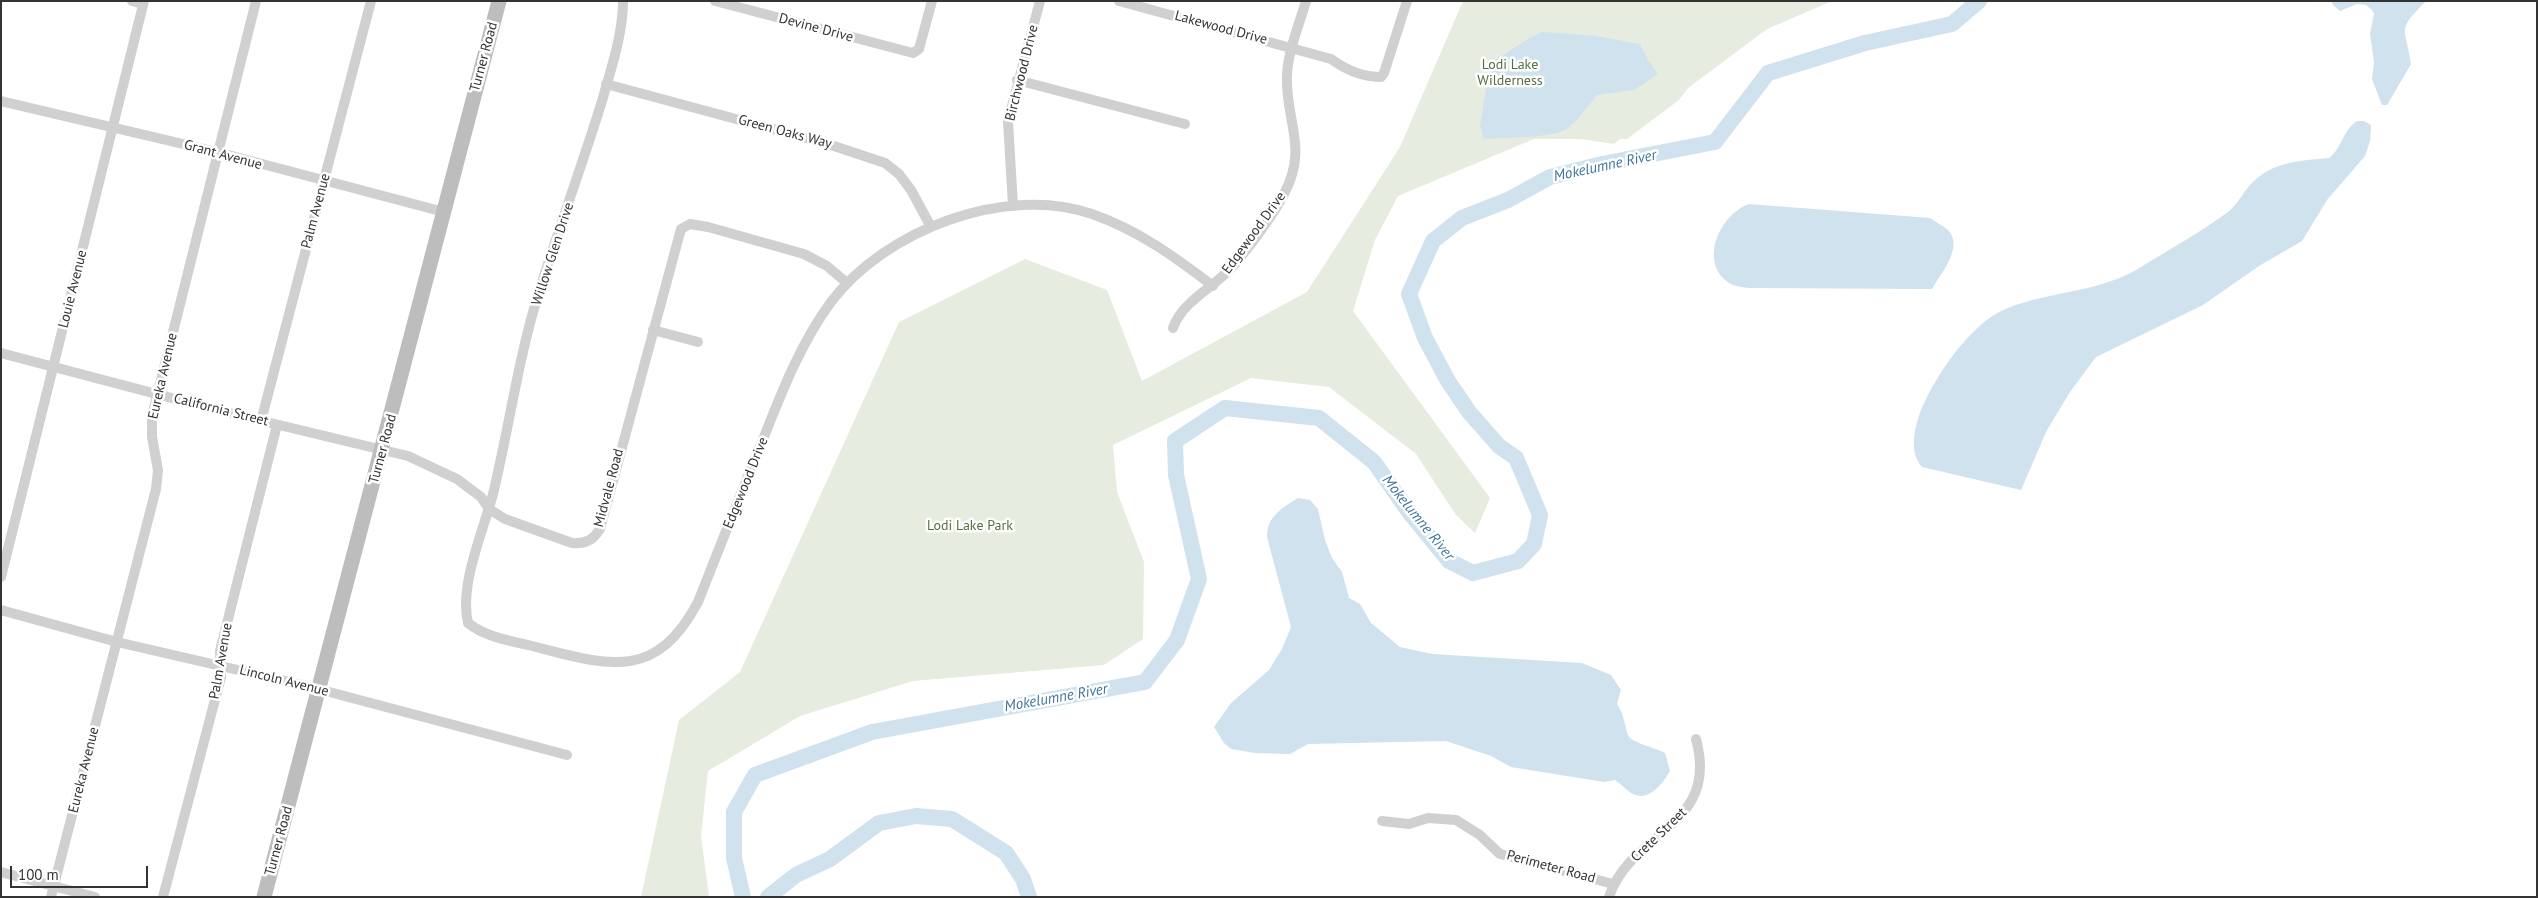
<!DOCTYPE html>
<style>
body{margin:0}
#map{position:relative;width:2538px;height:898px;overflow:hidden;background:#fff;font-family:"PT Sans",sans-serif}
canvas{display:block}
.frame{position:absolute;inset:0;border:2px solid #333;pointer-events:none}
.scale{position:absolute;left:10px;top:866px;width:138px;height:22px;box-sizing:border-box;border:2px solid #333;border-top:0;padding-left:6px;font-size:15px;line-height:18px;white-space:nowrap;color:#333;-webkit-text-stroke:4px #fff;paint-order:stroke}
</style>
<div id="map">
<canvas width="2538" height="898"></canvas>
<div class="frame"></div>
<div class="scale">100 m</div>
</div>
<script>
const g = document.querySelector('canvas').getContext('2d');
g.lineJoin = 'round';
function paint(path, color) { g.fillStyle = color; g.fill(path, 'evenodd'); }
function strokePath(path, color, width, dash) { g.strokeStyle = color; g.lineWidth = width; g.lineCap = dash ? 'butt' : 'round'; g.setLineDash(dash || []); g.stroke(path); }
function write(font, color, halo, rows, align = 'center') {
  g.font = font + ' "PT Sans",sans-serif'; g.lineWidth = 5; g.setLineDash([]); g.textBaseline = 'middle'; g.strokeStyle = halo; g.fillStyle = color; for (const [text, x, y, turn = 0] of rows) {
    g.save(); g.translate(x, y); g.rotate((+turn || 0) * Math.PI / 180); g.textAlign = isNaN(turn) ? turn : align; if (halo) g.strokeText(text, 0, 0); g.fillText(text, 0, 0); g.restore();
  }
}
const green = new Path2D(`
 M 1463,1 L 1832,1 L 1767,29 L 1688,88 L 1679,100 L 1627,139 L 1620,139 L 1614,144 L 1581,139 L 1534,139 L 1398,196 L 1375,240 L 1353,311 L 1490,498 L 1475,533 L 1456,515 L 1416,454 L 1329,387 L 1251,378 L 1113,445 L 1117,492 L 1144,562 L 1143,639 L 1104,665 L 913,681 L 800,716 L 708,771 L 701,836 L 709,897 L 641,897 L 679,720 L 740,672 L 899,322 L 1025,259 L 1107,290 L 1142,381 L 1307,292 L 1400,147 Z`);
const water = new Path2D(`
 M 2332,1 L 2426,1 C 2395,33 2406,25 2411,64 L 2387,105 L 2382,105 L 2372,79 L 2374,62 L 2370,34 L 2374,14 L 2372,10 L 2366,5 L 2357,4 L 2340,11 L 2332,4 Z
 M 1543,32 L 1596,36 L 1640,44 L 1648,60 L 1658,74 L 1634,90 L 1597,95 C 1588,106 1579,119 1568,128 C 1553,139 1504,137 1484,139 L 1480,126 L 1487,82 L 1494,61 L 1531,37 Z
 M 2357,121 L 2364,121 L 2371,125 L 2370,141 L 2365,156 L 2327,200 L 2302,241 L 2259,266 L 2203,305 L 2096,357 L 2070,392 L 2047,430 L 2021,490 L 1922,467 C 1909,452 1914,430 1920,413 C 1932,381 1963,336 1991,317 C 2005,307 2024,302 2041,298 C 2075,290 2111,286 2141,267 C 2170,249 2201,232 2228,212 C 2238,204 2243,192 2252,183 C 2274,161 2299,161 2329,158 C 2342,148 2343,130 2357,121 Z
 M 1749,204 L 1930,218 C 1935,222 1942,225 1947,229 C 1965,246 1941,273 1932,289 L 1749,288 C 1740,287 1731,286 1724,279 C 1700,255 1723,213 1749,204 Z
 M 1298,498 L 1310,500 L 1318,509 L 1325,540 L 1332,558 L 1342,572 L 1349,598 L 1360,604 L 1371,623 L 1400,647 L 1432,654 L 1582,663 L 1611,675 L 1621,690 L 1617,704 C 1625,715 1625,730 1629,737 C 1634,743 1656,748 1665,753 L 1670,771 C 1661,786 1646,806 1627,790 C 1623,787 1620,783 1615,780 L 1604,782 L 1511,767 L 1491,756 L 1446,741 L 1308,744 L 1290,754 L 1255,753 L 1231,749 L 1224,743 L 1214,727 L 1231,703 L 1269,670 L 1282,649 L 1291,627 L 1267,537 C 1267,516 1282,508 1298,498 Z`);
const river = new Path2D(`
 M 743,897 L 734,858 L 734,812 L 755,775 L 872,732 L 1145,682 L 1177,640 L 1199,579 L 1176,475 L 1175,441 L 1225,408 L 1319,418 L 1374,462 L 1409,512 L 1449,561 L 1473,573 L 1518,561 L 1534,544 L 1540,515 L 1516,458 L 1499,446 L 1469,412 L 1448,381 L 1425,338 L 1409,294 L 1433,241 L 1462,218 L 1508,200 L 1550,177 L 1602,164 L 1715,142 L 1768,73 L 1865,43 L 1952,24 L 1979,1
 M 768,897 L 796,875 L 830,859 L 879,823 L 916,816 L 952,819 L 1006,853 L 1023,879 L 1029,897`);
const minor = new Path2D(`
 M 132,1 L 143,4
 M 623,1 C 623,34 611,69 602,101 C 582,166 558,230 538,295 C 518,360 509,428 493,494 C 483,532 459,585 468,623 C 487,638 512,641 536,647 C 609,666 656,681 698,602 C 719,549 740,495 762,442 C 781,394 800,344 831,302 C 885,230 1006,184 1092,214 C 1138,230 1175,257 1213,286
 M 715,1 L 913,53 L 919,49 L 932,1
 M 1119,1 L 1331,59 C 1346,70 1361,77 1381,77 L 1384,73 L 1407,1
 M 1017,80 L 1185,124
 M 606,84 L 825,143 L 885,163 L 899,174 L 911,190 L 931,227
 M 1,101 L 217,152 L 444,212
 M 1013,206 L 1008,121 L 1040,1
 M 1173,328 C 1182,301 1215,287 1233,266 C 1248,249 1274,214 1284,194 C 1309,147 1285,121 1287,75 C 1288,51 1299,25 1306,1
 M 653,330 L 698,342
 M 1,353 L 225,412 L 408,456 L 457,479 L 481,497 L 489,509 L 505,519 L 572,543 C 586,544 593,540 600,529 L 681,229 L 690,224 L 708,227 L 804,254 L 827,266 L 847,283
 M 261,421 L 371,1
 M 1,577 L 144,1
 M 1,610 L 117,642 L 303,685 L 567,755
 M 1382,821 L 1409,824 L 1428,818 L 1456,820 L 1480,835 L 1500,854 L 1613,884
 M 1,872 L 95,897
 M 51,897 L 156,489 L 158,470 L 152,437 L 152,416 L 256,1
 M 163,897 L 221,677 L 220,651 L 277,425
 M 1609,897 C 1631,830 1720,828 1696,739`);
const secondary = new Path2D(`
 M 264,897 L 499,1`);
const streetNames = [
 ["Devine Drive",816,28,15],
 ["Lakewood Drive",1221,28,15],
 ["Turner Road",484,57,-75],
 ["Birchwood Drive",1022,73,-76],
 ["Green Oaks Way",785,132,15],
 ["Grant Avenue",223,155,15],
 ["Palm Avenue",316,211,-75],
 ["Edgewood Drive",1254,233,-54],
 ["Willow Glen Drive",553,254,-72],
 ["Louie Avenue",73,289,-76],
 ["Eureka Avenue",163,376,-77],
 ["California Street",221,410,14],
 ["Turner Road",383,449,-75],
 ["Edgewood Drive",746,483,-68],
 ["Midvale Road",609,488,-75],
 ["Palm Avenue",221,661,-80],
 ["Lincoln Avenue",284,681,14],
 ["Eureka Avenue",84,770,-76],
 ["Crete Street",1659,835,-44],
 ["Turner Road",279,841,-75],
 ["Perimeter Road",1551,867,15]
];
const parkNames = [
 ["Lodi Lake",1510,65],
 ["Wilderness",1510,81],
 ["Lodi Lake Park",970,526]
];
const waterNames = [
 ["Mokelumne River",1605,166,-12],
 ["Mokelumne River",1418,518,51],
 ["Mokelumne River",1056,698,-10]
];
paint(green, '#e6ecdf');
paint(water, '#cfe2ee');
strokePath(river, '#cfe2ee', 16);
strokePath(minor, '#d0d0d0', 10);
strokePath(secondary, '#bdbdbd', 15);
write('14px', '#333', '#fff', streetNames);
write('14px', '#56703f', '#fff', parkNames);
write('italic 15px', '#3f7597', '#fff', waterNames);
</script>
